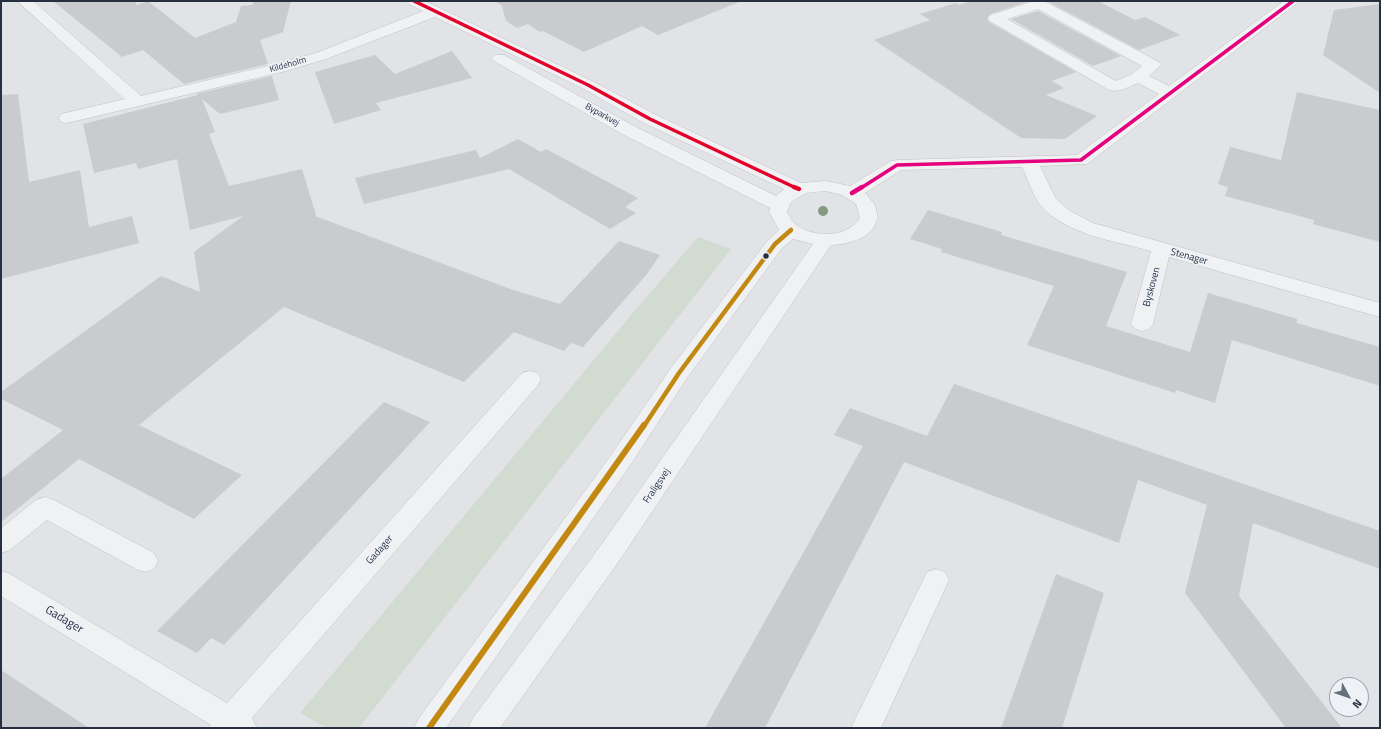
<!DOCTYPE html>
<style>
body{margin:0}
#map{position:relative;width:1381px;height:729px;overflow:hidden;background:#e1e3e6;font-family:"Titillium Web",sans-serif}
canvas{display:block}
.frame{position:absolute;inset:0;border:2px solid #263041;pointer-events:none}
.north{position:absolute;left:1329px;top:677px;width:40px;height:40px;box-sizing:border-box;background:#eef1f6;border:1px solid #9ea4ae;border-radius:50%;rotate:130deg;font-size:11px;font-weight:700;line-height:16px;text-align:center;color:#263041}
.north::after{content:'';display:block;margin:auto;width:14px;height:18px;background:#676f7b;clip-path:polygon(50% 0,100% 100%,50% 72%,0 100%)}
</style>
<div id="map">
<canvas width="1381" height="729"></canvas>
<div class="frame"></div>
<div class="north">N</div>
</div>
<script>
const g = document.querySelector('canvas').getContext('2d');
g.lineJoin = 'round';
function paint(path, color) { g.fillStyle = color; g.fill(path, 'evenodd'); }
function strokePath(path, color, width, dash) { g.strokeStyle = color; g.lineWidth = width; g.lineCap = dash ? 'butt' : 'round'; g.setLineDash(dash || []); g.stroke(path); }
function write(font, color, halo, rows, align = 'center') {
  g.font = font + ' "Titillium Web",sans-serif'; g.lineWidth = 3.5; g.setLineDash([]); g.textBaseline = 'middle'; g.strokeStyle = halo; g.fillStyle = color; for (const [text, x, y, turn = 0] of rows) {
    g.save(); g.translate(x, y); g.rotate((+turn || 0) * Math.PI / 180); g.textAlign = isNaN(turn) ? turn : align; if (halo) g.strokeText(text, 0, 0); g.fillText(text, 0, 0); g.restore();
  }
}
const green = new Path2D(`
 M 698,237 L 731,249 L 359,728 L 327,728 L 300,713 L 632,314 Z`);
const building = new Path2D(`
 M 53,1 L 134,1 L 137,5 L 148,1 L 195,38 L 236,22 L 241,6 L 252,5 L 254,1 L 291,1 L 283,32 L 260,40 L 268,64 L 184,84 L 143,50 L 122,57 Z
 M 495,1 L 739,1 L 739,2 L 658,35 L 642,26 L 584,52 L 543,31 L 540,32 L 528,24 L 517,28 L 506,21 L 502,6 Z
 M 971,1 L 1029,1 L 990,14 L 987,19 L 989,22 L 1076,72 L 1052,81 L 1064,88 L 1046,95 L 1097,116 L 1065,139 L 1021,138 L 874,40 L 930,20 L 920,14 L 956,3 L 959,5 Z
 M 1047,1 L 1098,1 L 1135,20 L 1145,17 L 1180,35 L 1139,50 Z
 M 1380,4 L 1380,93 L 1323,55 L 1334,10 Z
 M 1038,11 L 1121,56 L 1093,66 L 1011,19 Z
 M 452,51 L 472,78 L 376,103 L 381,110 L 334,124 L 315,72 L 375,55 L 395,74 Z
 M 272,76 L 279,100 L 220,114 L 202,99 L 215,132 L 209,134 L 229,186 L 302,169 L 316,215 L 315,216 L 513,290 L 560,304 L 619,241 L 660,255 L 647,274 L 583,347 L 571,343 L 564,351 L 514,332 L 464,382 L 284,307 L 139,425 L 242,475 L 194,519 L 79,459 L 1,522 L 1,479 L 63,430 L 1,399 L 1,392 L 161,276 L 200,292 L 194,252 L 243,216 L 190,230 L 177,159 L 138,169 L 136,163 L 94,173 L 83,124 L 198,95 L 196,94 Z
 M 1297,92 L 1380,110 L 1380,242 L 1313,224 L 1314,220 L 1225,196 L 1228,187 L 1218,184 L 1230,147 L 1281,160 Z
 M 18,94 L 29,182 L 80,170 L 89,227 L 132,216 L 139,243 L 1,279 L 1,95 Z
 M 518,139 L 541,152 L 546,149 L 638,198 L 625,207 L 636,213 L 610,229 L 509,169 L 364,204 L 355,178 L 476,150 L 480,158 Z
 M 928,210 L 1002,232 L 1001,235 L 1127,272 L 1106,326 L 1190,352 L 1208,293 L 1297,319 L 1297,323 L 1380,347 L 1380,386 L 1232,340 L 1215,403 L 1176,390 L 1175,393 L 1027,345 L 1054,286 L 941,252 L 942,249 L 910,239 Z
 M 954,384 L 1380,531 L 1380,569 L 1253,523 L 1239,596 L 1342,728 L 1286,728 L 1185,593 L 1207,505 L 1138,480 L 1119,543 L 904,462 L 765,728 L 705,728 L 863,446 L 834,435 L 850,408 L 927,436 Z
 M 384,402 L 430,422 L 224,645 L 211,638 L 197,653 L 157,631 Z
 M 1056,574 L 1104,593 L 1062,728 L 1001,728 Z
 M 1,670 L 89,728 L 1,728 Z`);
const minor = new Path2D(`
 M 17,1 L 33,1 L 141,96 L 276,64 L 316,53 L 423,11 L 409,4 L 407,1 L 425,1 L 594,82 L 656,115 L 801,183 L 826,181 L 850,186 L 891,161 L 897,160 L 1077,155 L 1159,94 L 1138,83 C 1128,87 1119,93 1109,90 L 990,21 L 988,18 L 990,15 L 1034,1 L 1044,1 L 1159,62 L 1161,65 L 1149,76 L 1169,86 L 1284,1 L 1300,1 L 1087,164 L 1040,166 L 1056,199 L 1070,211 L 1093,223 L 1380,303 L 1380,317 L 1169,257 L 1153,324 L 1149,329 L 1142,331 L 1135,329 L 1131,324 L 1151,251 C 1115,241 1067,235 1041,206 C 1033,196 1028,179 1022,167 L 901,170 L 865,193 L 875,205 L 878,218 C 876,222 874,228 870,232 C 862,240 843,245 831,245 L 619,561 L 500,728 L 468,728 L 473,718 L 601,545 L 813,244 L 793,239 L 782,248 L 687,378 L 627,470 L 446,728 L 414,728 L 419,718 L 609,458 L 671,368 L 768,240 L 779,230 L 769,212 L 770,208 L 622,134 L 494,61 L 491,58 L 494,55 L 504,55 L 634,126 L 776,196 L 784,189 L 644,123 L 582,88 L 435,17 L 326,59 L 286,71 L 67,123 L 61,122 L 59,118 L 61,114 L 125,99 ZM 1038,9 L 1142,66 L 1132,74 L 1116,81 L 1007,19 ZM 826,191 L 842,195 L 856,204 L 860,218 C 847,239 811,238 794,223 C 791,220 789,215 787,212 L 791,202 L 806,193 Z
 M 530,371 L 538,373 L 541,379 L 538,385 L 252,718 L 257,728 L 209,728 L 211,725 L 1,596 L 1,571 L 10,574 L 227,703 L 522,373 Z
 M 45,497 L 54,500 L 154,553 L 158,561 L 154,569 L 145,572 L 136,569 L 47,520 L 10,550 L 1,553 L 1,528 L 36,500 Z
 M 936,569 L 945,572 L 949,580 L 881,728 L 851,728 L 927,572 Z`);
const bus1Far1 = new Path2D(`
 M 414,1 L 588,85 L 650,119 L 796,188`);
const bus1 = new Path2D(`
 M 794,187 L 799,189`);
const bus2Far1 = new Path2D(`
 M 644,426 L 679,373 L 775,244 L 791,230`);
const bus2 = new Path2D(`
 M 429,728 L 644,425`);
const bus3Far1 = new Path2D(`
 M 861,188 L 897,165 L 1081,160 L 1293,1`);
const bus3 = new Path2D(`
 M 852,193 L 862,187`);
const trees = [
 [823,211]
];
const markers = [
 [766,256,3.5,"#263041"]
];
const farStreetnames = [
 ["Kildeholm",288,65,-16],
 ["Byparkvej",602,115,29]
];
const streetNames = [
 ["Stenager",1189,257,15],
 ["Byskoven",1152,287,-75],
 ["Fraligsvej",657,486,-56],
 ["Gadager",380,550,-49]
];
const nearStreetnames = [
 ["Gadager",64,620,31]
];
paint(green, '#d1dbd0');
paint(building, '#c9cbce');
strokePath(minor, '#bfc1c4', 1);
paint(minor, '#f0f1f3');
strokePath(bus1Far1, '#e4002b', 3.5);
strokePath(bus1, '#e4002b', 4.5);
strokePath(bus2Far1, '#c38810', 4.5);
strokePath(bus2, '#c38810', 6);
strokePath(bus3Far1, '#e5007d', 3.5);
strokePath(bus3, '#e5007d', 4.5);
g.fillStyle = '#859a83';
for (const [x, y] of trees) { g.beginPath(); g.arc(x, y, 5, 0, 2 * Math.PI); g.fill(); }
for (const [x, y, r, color] of markers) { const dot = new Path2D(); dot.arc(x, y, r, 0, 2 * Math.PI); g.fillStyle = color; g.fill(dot); strokePath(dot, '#eef1f6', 1.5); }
write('9px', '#263041', '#eef1f6', farStreetnames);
write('10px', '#263041', '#eef1f6', streetNames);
write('12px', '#263041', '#eef1f6', nearStreetnames);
</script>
